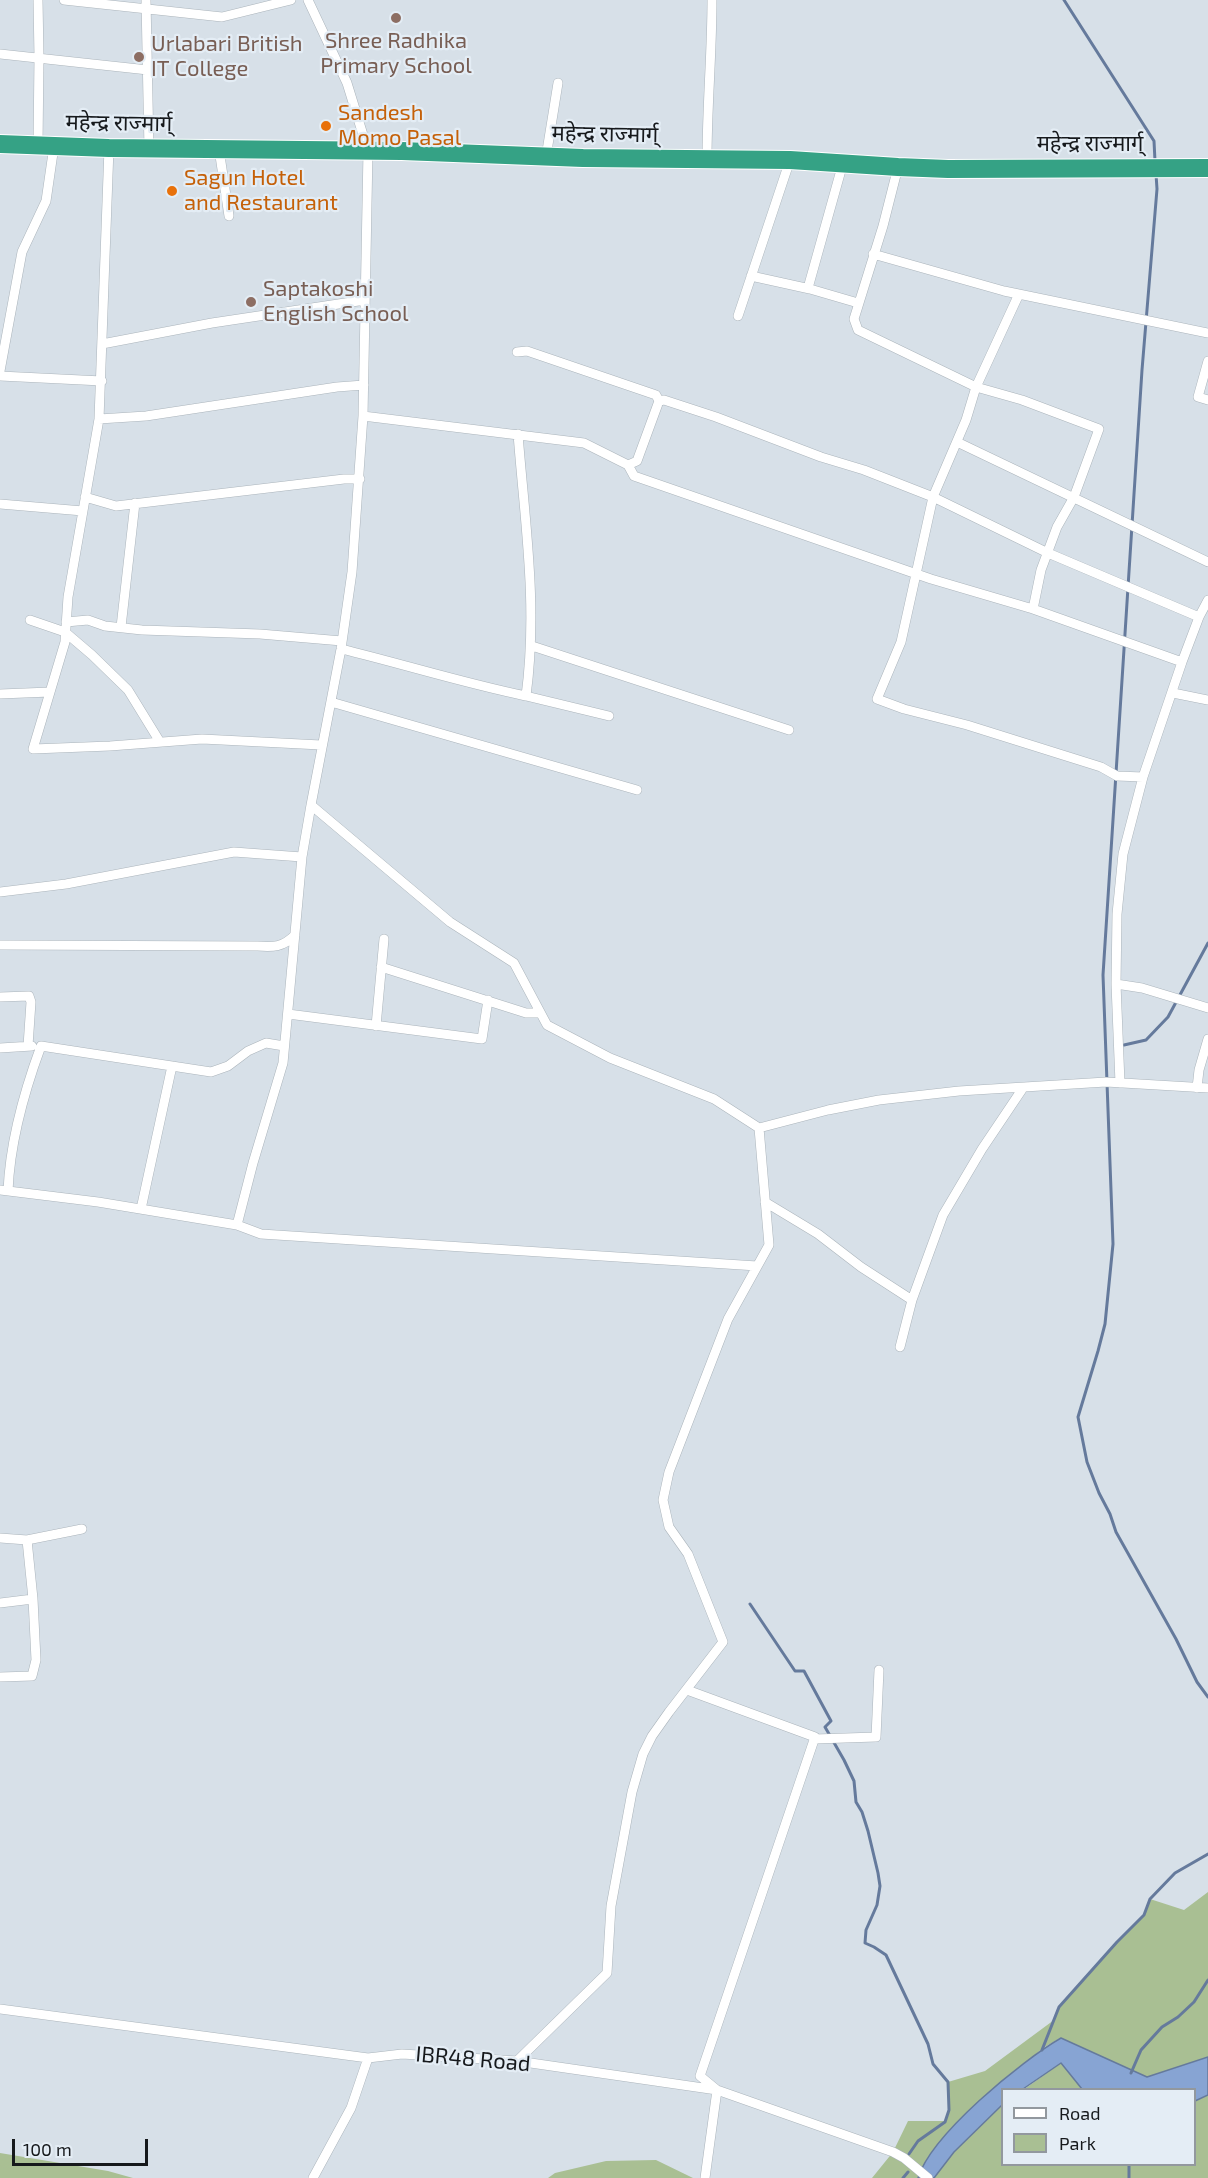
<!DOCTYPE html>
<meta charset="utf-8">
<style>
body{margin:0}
#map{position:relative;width:1208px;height:2178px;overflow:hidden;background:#d7e0e8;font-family:"Exo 2",sans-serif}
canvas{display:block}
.legend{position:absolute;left:1001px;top:2088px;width:195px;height:78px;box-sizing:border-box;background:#e4edf5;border:2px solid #92989e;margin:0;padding:8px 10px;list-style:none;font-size:18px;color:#16191c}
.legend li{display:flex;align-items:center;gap:12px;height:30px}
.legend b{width:30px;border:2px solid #92989e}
.scale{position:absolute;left:12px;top:2139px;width:136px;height:27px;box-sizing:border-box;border:3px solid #16191c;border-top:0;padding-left:8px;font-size:18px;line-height:21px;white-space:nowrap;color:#16191c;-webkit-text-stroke:4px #e4edf5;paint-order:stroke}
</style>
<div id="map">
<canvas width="1208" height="2178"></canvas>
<ul class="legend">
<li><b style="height:8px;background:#fff"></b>Road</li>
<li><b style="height:16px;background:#a9bf93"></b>Park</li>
</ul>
<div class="scale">100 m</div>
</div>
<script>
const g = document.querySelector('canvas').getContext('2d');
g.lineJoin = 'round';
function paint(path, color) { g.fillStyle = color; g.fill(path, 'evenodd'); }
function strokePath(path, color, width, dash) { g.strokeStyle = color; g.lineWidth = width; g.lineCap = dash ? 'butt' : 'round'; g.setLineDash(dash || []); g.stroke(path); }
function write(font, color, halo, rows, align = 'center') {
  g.font = font + ' "Exo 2","Noto Sans Devanagari",sans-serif'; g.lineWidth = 4.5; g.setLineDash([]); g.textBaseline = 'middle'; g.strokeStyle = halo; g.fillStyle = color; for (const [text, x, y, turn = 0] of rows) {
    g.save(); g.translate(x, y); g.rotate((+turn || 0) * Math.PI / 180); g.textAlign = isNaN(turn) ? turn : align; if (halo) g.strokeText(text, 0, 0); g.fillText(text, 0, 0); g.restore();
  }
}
const green = new Path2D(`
 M 1208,1892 L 1208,2057 L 1147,2077 L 1060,2038 L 1043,2048 L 962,2117 L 921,2170 L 918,2178 L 872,2178 L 893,2152 L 908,2121 L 945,2121 L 949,2110 L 948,2082 L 985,2071 L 1054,2020 L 1059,2007 L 1117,1942 L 1144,1915 L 1150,1899 L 1184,1910 Z
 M 1061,2063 L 1082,2089 L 1023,2090 Z
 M 1208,2095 L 1208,2178 L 934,2178 L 954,2152 L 1002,2105 L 1002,2164 L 1194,2164 L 1195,2101 Z
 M 0,2153 L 108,2171 L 133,2178 L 0,2178 Z
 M 656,2160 L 693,2178 L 548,2178 L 555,2173 L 606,2161 Z`);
const water = new Path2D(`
 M 1061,2038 L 1147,2077 L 1208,2057 L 1208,2095 L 1195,2101 L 1194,2090 L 1082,2089 L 1061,2063 L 1023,2089 L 1002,2090 L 1002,2105 L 954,2152 L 934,2178 L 918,2178 C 931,2135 1021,2061 1061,2038 Z`);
const stream = new Path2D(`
 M 1064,0 L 1154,141 L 1155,161
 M 1156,174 L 1157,189 L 1142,370 L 1103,975 L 1113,1244 L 1105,1324 L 1098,1351 L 1078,1417 L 1087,1462 L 1099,1493 L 1110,1514 L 1116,1532 L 1176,1639 L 1197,1682 L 1208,1697
 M 1124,1045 L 1146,1040 L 1168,1017 L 1208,943
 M 750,1604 L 795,1671 L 804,1671 L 831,1721 L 825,1727 L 844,1760 L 854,1781 L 856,1802 L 862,1812 L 868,1831 L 878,1873 L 880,1886 L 877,1905 L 866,1930 L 865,1943 L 874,1947 L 886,1955 L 928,2044 L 933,2064 L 948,2082 L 949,2110 L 945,2122 L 918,2141 L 909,2154
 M 1042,2050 L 1059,2007 L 1117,1942 L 1144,1915 L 1150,1899 L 1175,1873 L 1208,1854
 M 1131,2073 L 1141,2050 L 1162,2027 L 1178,2017 L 1194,2002 L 1208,1980
 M 903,2178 L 908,2172
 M 1129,2178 L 1129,2164`);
const street = new Path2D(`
 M 64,0 L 222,17 L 291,0
 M 146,0 L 149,149
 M 308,0 L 347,83 L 368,151 L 363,416 L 352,572 L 341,649 L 311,805 L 450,922 L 514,963 L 547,1025 L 610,1058 L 714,1099 L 759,1128 L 769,1245 L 728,1319 L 669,1472 L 663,1500 L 669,1527 L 688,1554 L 723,1642 L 669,1712 L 652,1736 L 643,1754 L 632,1792 L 611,1906 L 607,1973 L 517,2061
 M 0,54 L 148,70
 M 38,145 L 39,57 L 38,0
 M 109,148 L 99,419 L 68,597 L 65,642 L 33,749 L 110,746 L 202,739 L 321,745
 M 219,149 L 229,216
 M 546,157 L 558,83
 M 707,159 C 707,106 712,53 712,0
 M 898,167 L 883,226 L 854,319 L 858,330 L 976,387 L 966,420 L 933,497 L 901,642 L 877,699 L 904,709 L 967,725 L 1101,767 L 1117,776 L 1143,777
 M 873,254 L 1004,291 L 1208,333
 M 751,276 L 810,289 L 858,303
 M 808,288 L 843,163
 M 1019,294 L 976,387 L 1022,400 L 1099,429 L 1074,497 L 1057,527 L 1041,570 L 1033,609
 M 738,316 L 790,160
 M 102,344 L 212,323 L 365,300
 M 517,352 L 527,351 L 656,395 L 659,401
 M 1208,361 L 1198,397 L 1208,400
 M 0,371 L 22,252 L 46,201 L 54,146
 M 0,376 L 102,381
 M 363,416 L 584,443 L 628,465 L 634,476 L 931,579 L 1033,609 L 1182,662
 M 99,419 L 146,416 L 337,387 L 364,385
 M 957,442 L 1208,562
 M 628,465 L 637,461 L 659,401 L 664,400 L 716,417 L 821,457 L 864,470 L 933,497 L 1048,553 L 1199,617
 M 85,497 L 116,506 L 344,479 L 360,479
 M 0,504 L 83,511
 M 30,620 L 65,632 L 92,655 L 128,690 L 160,742
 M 66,622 L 88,620 L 105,626 L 142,630 L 260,634 L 342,641
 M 121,627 L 135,503
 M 532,646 L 789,730
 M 341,649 C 403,664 463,683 526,696 C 538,606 525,524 518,434
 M 1173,693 L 1208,700
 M 0,694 L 50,692
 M 526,696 L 609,716
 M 331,702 L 637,790
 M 0,892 L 66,884 L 234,852 L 302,857
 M 0,945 L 256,946 C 273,947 282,948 295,935
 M 381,967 L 526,1013 L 540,1013
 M 1116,984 L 1142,988 L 1208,1008
 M 0,997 L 29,996 L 31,1002 L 28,1046
 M 288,1014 L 482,1039 L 488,1000
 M 376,1026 L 384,939
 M 0,1048 L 32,1046
 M 1120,1083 L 1116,984 L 1117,914 L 1123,854 L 1143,777 L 1182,662 L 1199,617 L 1208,600
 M 1197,1088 L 1199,1070 L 1208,1039
 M 759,1128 L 828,1110 L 879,1100 L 959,1091 L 1106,1082 L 1208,1088
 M 0,1190 L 98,1202 L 237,1225 L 261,1234 L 757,1266
 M 8,1191 C 10,1142 24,1092 41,1046 L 211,1072 L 228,1066 L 248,1051 L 266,1043 L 284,1046
 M 765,1202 L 818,1234 L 861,1267 L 912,1300
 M 141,1209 L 172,1066
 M 237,1225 L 253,1163 L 283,1063 L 302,857 L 311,805
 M 900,1347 L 912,1300 L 943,1215 L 982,1149 L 1023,1088
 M 0,1538 L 27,1540 L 82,1529
 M 0,1603 L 33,1599 L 27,1540
 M 0,1677 L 32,1676 L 36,1660 L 33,1599
 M 687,1690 L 815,1737 L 700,2076 L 717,2090 L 705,2178
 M 815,1739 L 876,1737 L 879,1670
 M 0,2009 L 368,2058 L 402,2054 L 517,2061 L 717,2090 L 893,2152 L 904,2158 L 928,2178
 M 313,2178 L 351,2108 L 368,2058`);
const highway = new Path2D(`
 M 0,144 L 109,148 L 402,151 L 583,158 L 790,160 L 898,167 L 948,169 L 1208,168`);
const markers = [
 [396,18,6,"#8d6e63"],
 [139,57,6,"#8d6e63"],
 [326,126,6,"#e8710a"],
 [172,191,6,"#e8710a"],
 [251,302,6,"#8d6e63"]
];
const educationNames = [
 ["Shree Radhika",396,41,"center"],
 ["Primary School",396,66,"center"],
 ["Urlabari British",151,44],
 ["IT College",151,69],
 ["Saptakoshi",263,289],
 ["English School",263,314]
];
const foodNames = [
 ["Sandesh",338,113],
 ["Momo Pasal",338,138],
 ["Sagun Hotel",184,178],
 ["and Restaurant",184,203]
];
const streetNames = [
 ["महेन्द्र राज्मार्ग्",119,123,1],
 ["महेन्द्र राज्मार्ग्",605,134,1],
 ["महेन्द्र राज्मार्ग्",1090,144],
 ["IBR48 Road",473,2059,5]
];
paint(green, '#a9bf93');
paint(water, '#87a4d3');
strokePath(water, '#657a9c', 1.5);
strokePath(stream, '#657a9c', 3);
strokePath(street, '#abb4bb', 10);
strokePath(highway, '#fff', 20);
strokePath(street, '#fff', 9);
strokePath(highway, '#35a285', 18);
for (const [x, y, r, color] of markers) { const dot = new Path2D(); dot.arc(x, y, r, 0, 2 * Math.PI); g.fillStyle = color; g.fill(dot); strokePath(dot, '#e4edf5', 2); }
write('22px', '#785e54', '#e4edf5', educationNames, 'left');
write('22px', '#c56008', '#e4edf5', foodNames, 'left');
write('22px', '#16191c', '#e4edf5', streetNames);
</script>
